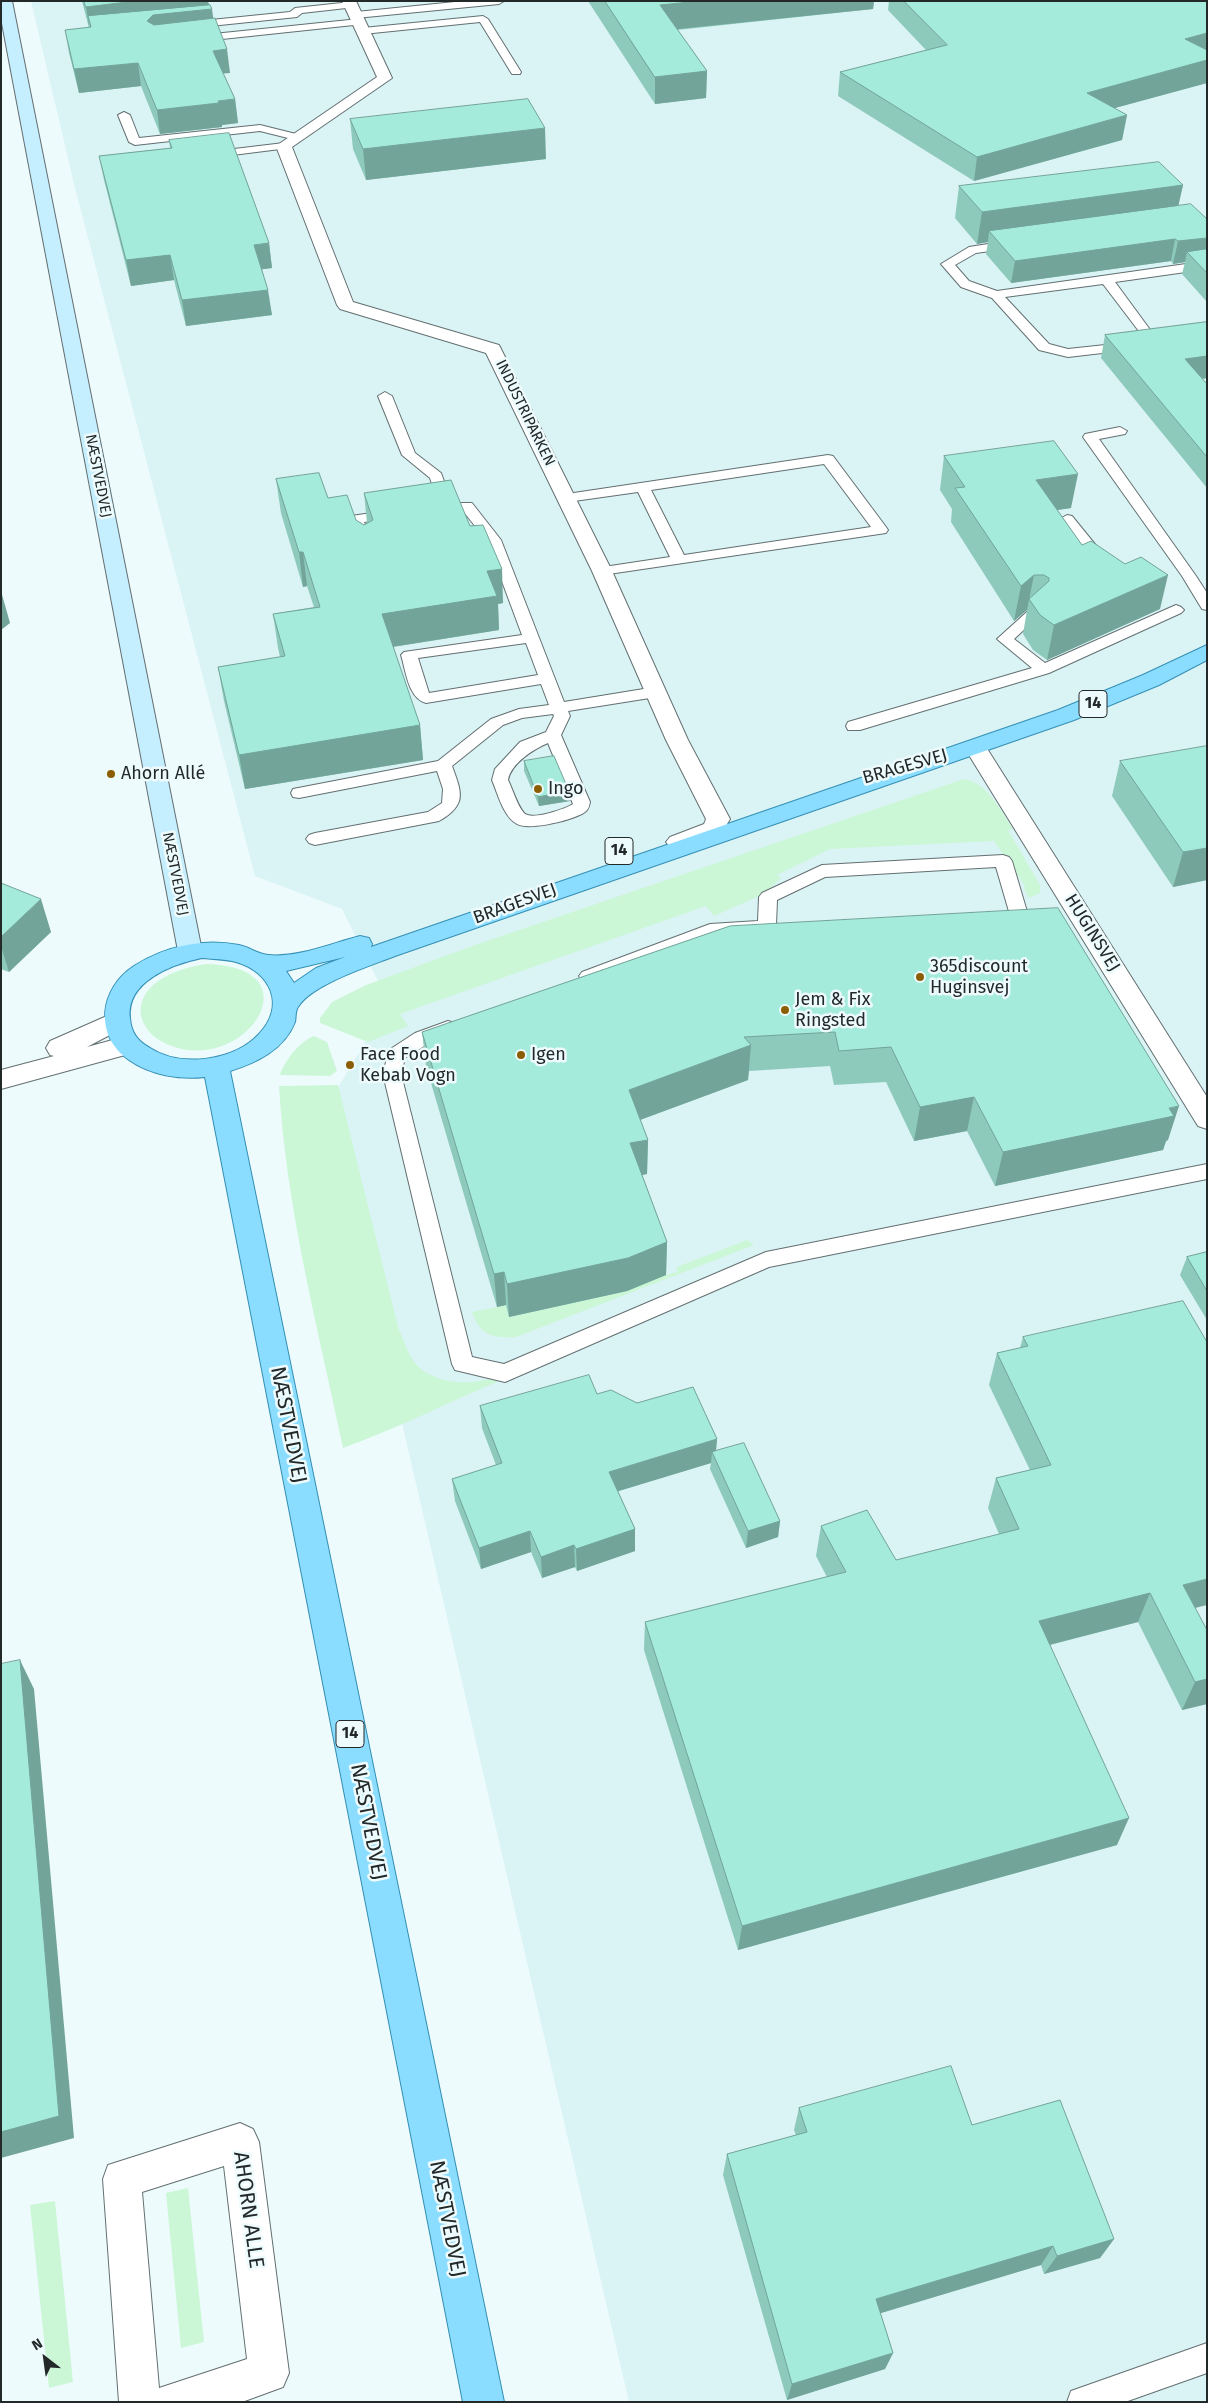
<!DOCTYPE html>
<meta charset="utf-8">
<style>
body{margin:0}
#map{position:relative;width:1208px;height:2403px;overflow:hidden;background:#edfbfd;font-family:"Fira Sans",sans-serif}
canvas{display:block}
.frame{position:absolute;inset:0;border:2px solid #232829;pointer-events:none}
.north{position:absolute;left:20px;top:2333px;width:50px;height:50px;-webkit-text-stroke:4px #edfbfd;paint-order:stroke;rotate:330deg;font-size:14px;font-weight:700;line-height:20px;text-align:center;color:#232829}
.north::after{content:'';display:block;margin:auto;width:18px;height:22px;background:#232829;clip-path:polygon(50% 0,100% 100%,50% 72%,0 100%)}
</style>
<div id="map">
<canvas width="1208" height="2403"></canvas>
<div class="frame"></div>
<div class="north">N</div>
</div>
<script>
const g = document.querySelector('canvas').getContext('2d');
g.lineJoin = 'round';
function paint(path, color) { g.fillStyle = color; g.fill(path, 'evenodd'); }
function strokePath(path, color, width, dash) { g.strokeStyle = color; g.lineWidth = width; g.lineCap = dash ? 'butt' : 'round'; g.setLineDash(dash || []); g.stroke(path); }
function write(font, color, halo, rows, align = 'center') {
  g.font = font + ' "Fira Sans",sans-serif'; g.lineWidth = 5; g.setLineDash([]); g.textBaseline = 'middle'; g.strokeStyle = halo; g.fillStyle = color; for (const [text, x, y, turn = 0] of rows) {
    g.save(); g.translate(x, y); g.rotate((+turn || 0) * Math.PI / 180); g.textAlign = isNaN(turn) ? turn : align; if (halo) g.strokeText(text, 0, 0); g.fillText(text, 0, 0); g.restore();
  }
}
const built = new Path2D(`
 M 31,1 L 1207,1 L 1207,2402 L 629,2402 L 328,1104 L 389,1003 L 342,909 L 255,876 L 75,188 Z`);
const green = new Path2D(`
 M 964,779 C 988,783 1001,811 1013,829 L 1008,830 L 1040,885 L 1040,893 L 1029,898 L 1024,889 L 1025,886 L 994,841 L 830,849 L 777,875 L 781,878 L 764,894 L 714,916 L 706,906 L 400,1014 L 408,1026 L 368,1042 L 320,1023 L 320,1018 L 332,1002 L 366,985 L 475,945 Z
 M 207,964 C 318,967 245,1076 169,1045 C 157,1040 146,1032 142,1019 C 133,983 181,967 207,964 Z
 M 314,1036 L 327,1042 L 337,1071 L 330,1076 L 280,1075 C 285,1060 299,1042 314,1036 Z
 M 338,1085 L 398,1327 C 403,1338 406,1350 413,1360 C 424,1378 453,1384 473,1382 C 483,1381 490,1377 499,1381 C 447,1403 396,1429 343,1448 C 318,1328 286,1208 279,1086 Z
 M 747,1240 L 754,1245 L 516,1337 C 493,1338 480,1336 472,1312 L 506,1305 L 510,1317 L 677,1272 L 677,1267 Z
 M 188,2188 L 204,2342 L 181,2348 L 166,2193 Z
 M 55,2201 L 73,2382 L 49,2388 L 30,2205 Z`);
const service = new Path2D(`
 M 465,1 L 504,1 L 499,4 L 356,18 L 351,15 L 356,12 Z
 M 351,2 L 356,5 L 355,7 L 302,13 L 297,17 L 191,28 L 186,25 L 191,22 L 290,12 L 295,8 Z
 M 483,16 L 488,19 L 521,72 L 520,74 L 512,74 L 480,22 L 363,34 L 358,31 L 363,28 Z
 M 359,19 L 364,22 L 363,24 L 194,42 L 189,39 L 194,36 Z
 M 124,112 L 130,115 L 139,138 L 260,125 L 300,135 L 302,137 L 296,140 L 260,131 L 135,145 L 129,142 L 118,115 Z
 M 284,143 L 288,144 L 288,148 L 209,158 L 203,155 L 209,152 Z
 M 1014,240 L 1018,241 L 1020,244 L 1018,247 L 976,253 L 955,265 L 969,281 L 997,291 L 1207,261 L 1207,269 L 1115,282 L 1151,331 L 1133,349 L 1128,350 L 1068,357 L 1039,350 L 992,298 L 961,287 L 941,264 L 969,247 ZM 1103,284 L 1138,330 L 1124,343 L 1068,349 L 1049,344 L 1005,297 Z
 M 385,392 L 392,396 L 415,453 L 441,473 L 452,503 L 472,503 L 501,540 L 564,702 L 656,687 L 662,689 L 664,692 L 662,695 L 656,697 L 568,711 L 570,716 L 561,735 L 590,802 C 589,806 589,809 585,812 C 574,820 529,831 517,824 C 503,816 498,794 492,780 L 495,769 L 520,742 L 546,732 L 554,716 L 553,714 L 522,718 L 503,725 L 452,766 C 462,793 467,805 439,821 L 315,845 L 309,843 L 306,839 L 309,835 L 315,833 L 428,812 L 442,803 L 443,789 L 437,771 L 299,798 L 293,797 L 291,793 L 293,789 L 438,761 L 491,719 L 519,709 L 549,705 L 541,684 L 426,703 C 408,698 406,671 401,655 L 404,652 L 522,635 L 487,541 L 463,511 L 434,512 L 427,508 L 429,505 L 438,503 L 430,478 L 402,455 L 378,396 ZM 526,643 L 538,675 L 429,693 L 418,658 ZM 548,743 L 573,804 C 565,809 531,821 524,813 C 517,805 513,790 508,780 C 511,763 534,749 548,743 Z
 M 1120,427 L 1127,431 L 1125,434 L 1099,439 L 1196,576 L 1207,593 L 1207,610 L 1202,609 L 1182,576 L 1083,437 L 1085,434 Z
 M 828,455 L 833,456 L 886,527 L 888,530 L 886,533 L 602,575 L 597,574 L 595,571 L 597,568 L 670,557 L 638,492 L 567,502 L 560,498 L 567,494 ZM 824,464 L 871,527 L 684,555 L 651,490 Z
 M 393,510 L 398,511 L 400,514 L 398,517 L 364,522 L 373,546 L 366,550 L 361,549 L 349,519 L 351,516 Z
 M 1067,515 L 1072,516 L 1098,548 L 1113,561 L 1111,564 C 1093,569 1069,532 1060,519 Z
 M 1176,605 L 1181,607 L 1184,610 L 1181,613 L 1049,673 L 860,730 L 848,730 L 846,726 L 848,722 L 1032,668 L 997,639 L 1028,611 L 1038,611 L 1041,614 L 1014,639 L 1045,663 Z
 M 1003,855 L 1009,857 L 1012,861 L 1028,915 L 1025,919 L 1019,921 L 1013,919 L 1010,915 L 996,867 L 825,877 L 777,900 L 776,925 L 773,929 L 718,934 L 594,980 L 588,982 L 582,980 L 579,976 L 582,972 L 710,924 L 758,921 L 759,897 L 762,893 L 822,865 Z
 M 448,1021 L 455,1023 L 457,1028 L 455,1033 L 429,1043 L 405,1058 L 401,1074 L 472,1357 L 504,1364 L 766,1252 L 1207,1164 L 1207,1179 L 769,1267 L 505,1382 L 455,1370 L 452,1364 L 383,1074 L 389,1050 L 415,1033 Z
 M 1207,2343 L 1207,2373 L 1125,2402 L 1067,2402 L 1071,2391 Z`);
const minor = new Path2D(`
 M 342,1 L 356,1 L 392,78 L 292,147 L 353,302 L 499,345 L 612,571 L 688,740 L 730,819 L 721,834 L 678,850 L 670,847 L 666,842 L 670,837 L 704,824 L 706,819 L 666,740 L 592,571 L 486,353 L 340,309 L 337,305 L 276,146 L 377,77 Z
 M 975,740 L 983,742 L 986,747 L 1207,1097 L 1207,1129 L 1198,1126 L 964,747 L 967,742 Z
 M 116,1012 L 125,1015 L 129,1021 L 125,1027 L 87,1047 L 127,1036 L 136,1038 L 140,1045 L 136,1052 L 1,1089 L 1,1070 L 54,1056 L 50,1055 L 46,1048 L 50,1041 Z
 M 240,2123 L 253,2129 L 259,2142 L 289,2373 L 283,2387 L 242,2402 L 119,2402 L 103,2179 L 108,2165 ZM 224,2166 L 247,2359 L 159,2388 L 142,2192 Z`);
const secondary = new Path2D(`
 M 1,1 L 12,1 L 202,951 L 199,957 L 190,959 L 181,957 L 178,951 L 1,18 Z`);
const primary = new Path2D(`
 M 1207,645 L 1207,660 L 1159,685 L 1074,720 L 395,956 C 370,966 312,984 298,1007 C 295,1011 296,1018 295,1022 C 284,1050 256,1063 230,1071 L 504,2402 L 463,2402 L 205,1077 C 180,1080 150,1075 129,1060 C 93,1035 100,988 134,966 C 165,946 203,938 239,945 C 249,947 258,954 268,955 C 298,958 332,943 360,936 L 369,938 L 372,944 L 371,947 L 1058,710 L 1143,675 ZM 345,957 L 316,968 L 294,983 L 286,971 ZM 202,958 C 213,959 226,959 236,962 C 271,972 286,1006 259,1034 C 234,1061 181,1068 150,1048 C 137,1041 131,1032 130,1018 C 126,981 173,964 202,958 Z`);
const wall = new Path2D(`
 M 82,1 L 208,1 L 230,73 L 223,73 L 235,99 L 238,123 L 222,125 L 222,127 L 160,134 L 141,86 L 79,93 L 69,53 L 65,30 L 89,28 Z
 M 588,1 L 874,1 L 873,9 L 677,30 L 707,71 L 706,98 L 655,104 Z
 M 889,1 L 1207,1 L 1207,83 L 1114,108 L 1127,115 L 1122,140 L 974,181 L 838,96 L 840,72 L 926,50 L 888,10 Z
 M 350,119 L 546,159 L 366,180 L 353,149 Z
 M 169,140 L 269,243 L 272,268 L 262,269 L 272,315 L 186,326 L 174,280 L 131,286 L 104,180 L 99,156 L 170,148 Z
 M 1183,185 L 1178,206 L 1207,219 L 1207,302 L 1182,274 L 1185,262 L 1173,264 L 1171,261 L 1011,283 L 986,254 L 988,242 L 977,244 L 955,218 L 959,186 Z
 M 1207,322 L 1207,378 L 1202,379 L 1207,384 L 1207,488 L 1101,358 L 1105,335 Z
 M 944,456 L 1071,508 L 1057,510 L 1082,545 L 1160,609 L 1047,660 L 1033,650 L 1023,634 L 1027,610 L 1014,621 L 951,522 L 952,509 L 940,490 Z
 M 276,479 L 328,498 L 356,520 L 364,525 L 367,523 L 364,493 L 470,526 L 503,603 L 498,604 L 499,630 L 393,647 L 420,725 L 423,760 L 245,789 L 224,701 L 218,667 L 280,657 L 278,648 L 273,614 L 314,607 L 307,586 L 303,587 L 281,513 Z
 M 524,761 L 569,791 L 570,801 L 539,806 L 524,771 Z
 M 1120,761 L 1207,880 L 1173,887 L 1112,796 Z
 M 1,883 L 51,932 L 9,972 L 1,969 Z
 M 730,926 L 1168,1140 L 1166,1141 L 1163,1150 L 995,1186 L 967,1131 L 914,1141 L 886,1082 L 834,1085 L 830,1066 L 749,1071 L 748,1080 L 640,1120 L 648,1140 L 647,1174 L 642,1175 L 667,1242 L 666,1275 L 627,1291 L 509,1317 L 506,1305 L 497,1307 L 426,1066 L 422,1032 Z
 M 1207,1252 L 1207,1320 L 1180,1275 L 1187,1257 Z
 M 1023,1337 L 1195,1608 L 1207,1704 L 1182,1710 L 1138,1622 L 1050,1645 L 1117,1845 L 738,1950 L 644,1650 L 645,1622 L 827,1577 L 816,1556 L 821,1526 L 896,1560 L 999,1534 L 988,1508 L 996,1478 L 1030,1470 L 989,1385 L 997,1353 L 1020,1348 Z
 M 597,1394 L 637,1403 L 717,1439 L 716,1451 L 780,1521 L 778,1537 L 746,1548 L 710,1469 L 711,1463 L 618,1491 L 635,1529 L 635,1551 L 577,1571 L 575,1567 L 542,1578 L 531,1552 L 481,1569 L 455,1501 L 452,1479 L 496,1465 L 482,1428 L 480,1406 Z
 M 799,2108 L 972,2125 L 1114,2239 L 1100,2258 L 1044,2274 L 1041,2265 L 880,2313 L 893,2353 L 885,2369 L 787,2400 L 723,2175 L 727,2154 L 796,2135 L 794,2130 Z`);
const shadedWall = new Path2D(`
 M 135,1 L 208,1 L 209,10 L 212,9 L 215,32 L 92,32 L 88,16 L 90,32 L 86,7 Z
 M 699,1 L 874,1 L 873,9 L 659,31 L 660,5 Z
 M 1207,33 L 1207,55 L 1185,39 Z
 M 227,49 L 230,73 L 216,74 L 213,51 Z
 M 1207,60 L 1207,83 L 1082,117 L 1087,93 Z
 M 138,63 L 141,86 L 79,93 L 74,69 Z
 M 707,71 L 706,98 L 655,104 L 655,77 Z
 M 235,99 L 238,123 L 222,125 L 222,127 L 160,134 L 157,110 Z
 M 1127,115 L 1122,140 L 974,181 L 977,157 Z
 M 545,128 L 546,159 L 366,180 L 363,149 Z
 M 1183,185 L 1176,216 L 989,231 L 988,242 L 977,244 L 982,212 Z
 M 1207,238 L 1207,260 L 1187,252 L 1185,262 L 1173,264 L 1178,241 Z
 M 1175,239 L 1171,261 L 1011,283 L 1015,261 Z
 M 269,243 L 272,268 L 257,270 L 254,245 Z
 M 170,255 L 174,280 L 131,286 L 126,260 Z
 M 268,290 L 272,315 L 186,326 L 182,300 Z
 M 1207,356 L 1207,378 L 1180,382 L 1185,359 Z
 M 1078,474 L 1071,508 L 1030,514 L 1036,480 Z
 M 299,552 L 303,552 L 307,586 L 303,587 Z
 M 502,569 L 503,603 L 498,604 L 499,630 L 385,648 L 382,614 L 487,571 Z
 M 1034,575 L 1027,610 L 1014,621 L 1021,586 Z
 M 1168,575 L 1160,609 L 1047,660 L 1054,625 Z
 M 1,591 L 10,623 L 1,630 Z
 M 420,725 L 423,760 L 245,789 L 239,755 Z
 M 569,791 L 570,801 L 539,806 L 538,797 Z
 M 1207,848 L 1207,880 L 1173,887 L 1183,852 Z
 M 41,899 L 51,932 L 9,972 L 1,946 L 1,937 Z
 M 751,1045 L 748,1080 L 629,1124 L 629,1090 Z
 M 974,1097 L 967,1131 L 914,1141 L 920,1107 Z
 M 1179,1106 L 1168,1140 L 1166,1141 L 1163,1150 L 995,1186 L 1003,1152 Z
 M 648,1140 L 647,1174 L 630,1177 L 630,1143 Z
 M 667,1242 L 666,1275 L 627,1291 L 509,1317 L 507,1284 Z
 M 504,1272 L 506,1305 L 497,1307 L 494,1274 Z
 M 717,1439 L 715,1460 L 712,1452 L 711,1463 L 609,1494 L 609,1472 Z
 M 780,1521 L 778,1537 L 746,1548 L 748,1531 Z
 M 635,1529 L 635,1551 L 577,1571 L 576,1549 Z
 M 530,1531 L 531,1552 L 481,1569 L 479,1548 Z
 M 574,1545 L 575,1567 L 542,1578 L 541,1557 Z
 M 1207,1579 L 1207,1605 L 1171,1614 L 1183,1585 Z
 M 1150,1593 L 1138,1622 L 1029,1650 L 1039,1621 Z
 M 20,1660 L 34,1689 L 74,2138 L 1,2158 L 1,2132 Z
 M 1207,1679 L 1207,1704 L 1182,1710 L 1195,1682 Z
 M 1129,1818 L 1117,1845 L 738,1950 L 742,1926 Z
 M 1114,2239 L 1100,2258 L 1044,2274 L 1057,2256 Z
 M 1053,2246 L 1041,2265 L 868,2317 L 876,2299 Z
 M 893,2353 L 885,2369 L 787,2400 L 792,2384 Z`);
const building = new Path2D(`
 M 84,1 L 135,1 L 86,7 Z
 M 605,1 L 699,1 L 660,5 L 707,71 L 655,77 Z
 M 904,1 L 1207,1 L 1207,33 L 1185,39 L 1207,50 L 1207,60 L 1087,93 L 1127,115 L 977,157 L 840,72 L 947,45 Z
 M 210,5 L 212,9 L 153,15 L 147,21 L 154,25 L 215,18 L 227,49 L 213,51 L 235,99 L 218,101 L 219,103 L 157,110 L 138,63 L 74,69 L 65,30 L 91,27 L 88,16 Z
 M 528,99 L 545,128 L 363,149 L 350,119 Z
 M 229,133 L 269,243 L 254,245 L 268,290 L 182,300 L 170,255 L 126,260 L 99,156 L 172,148 L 169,140 Z
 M 1159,162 L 1183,185 L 982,212 L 959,186 Z
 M 1191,204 L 1207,219 L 1207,238 L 1178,241 L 1175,239 L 1015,261 L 989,231 Z
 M 1207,249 L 1207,273 L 1187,252 Z
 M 1207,322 L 1207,356 L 1185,359 L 1207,384 L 1207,457 L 1105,335 Z
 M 1054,441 L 1078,474 L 1036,480 L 1082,545 L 1091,541 L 1125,564 L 1141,557 L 1168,575 L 1054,625 L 1040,615 L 1029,599 L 1049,581 L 1049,578 L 1044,575 L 1034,575 L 1021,586 L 955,488 L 965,487 L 944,456 Z
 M 319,473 L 328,498 L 347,495 L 356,520 L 364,525 L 373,520 L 364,493 L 451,480 L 470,526 L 483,525 L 502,569 L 487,571 L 497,596 L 382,614 L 420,725 L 239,755 L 218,667 L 285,656 L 273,614 L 320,607 L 303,552 L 299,552 L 276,479 Z
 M 1207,746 L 1207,848 L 1183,852 L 1120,761 Z
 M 554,756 L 569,791 L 538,797 L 524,761 Z
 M 1,883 L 41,899 L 1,937 Z
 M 1058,908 L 1179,1106 L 1169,1108 L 1174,1116 L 1003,1152 L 974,1097 L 920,1107 L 891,1047 L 839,1051 L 835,1032 L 744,1037 L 751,1045 L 629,1090 L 648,1140 L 630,1143 L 667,1242 L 628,1258 L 507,1284 L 504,1272 L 494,1274 L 422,1032 L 730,926 Z
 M 1207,1252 L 1207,1291 L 1187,1257 Z
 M 1183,1301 L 1207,1342 L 1207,1579 L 1183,1585 L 1207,1630 L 1207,1679 L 1195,1682 L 1150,1593 L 1039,1621 L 1129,1818 L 742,1926 L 645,1622 L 846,1572 L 821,1526 L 867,1510 L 896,1560 L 1019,1529 L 996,1478 L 1051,1465 L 997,1353 L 1028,1346 L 1023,1337 Z
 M 589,1375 L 597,1394 L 611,1390 L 637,1403 L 693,1387 L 717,1439 L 609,1472 L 635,1529 L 576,1549 L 574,1545 L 541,1557 L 530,1531 L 479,1548 L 452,1479 L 502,1463 L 480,1406 Z
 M 744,1443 L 780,1521 L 748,1531 L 712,1452 Z
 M 20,1660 L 59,2116 L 1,2132 L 1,1664 Z
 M 951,2066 L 972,2125 L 1060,2100 L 1114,2239 L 1057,2256 L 1053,2246 L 876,2299 L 893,2353 L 792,2384 L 727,2154 L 807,2132 L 799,2108 Z`);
const markers = [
 [111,774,5,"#8b5e01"],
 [538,789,5,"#8b5e01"],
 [920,977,5,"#8b5e01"],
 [785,1010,5,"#8b5e01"],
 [521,1055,5,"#8b5e01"],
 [350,1065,5,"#8b5e01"]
];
const farStreetnames = [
 ["INDUSTRIPARKEN",525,413,64],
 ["NÆSTVEDVEJ",98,476,79],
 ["NÆSTVEDVEJ",175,874,79]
];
const shields = [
 [1093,704,28],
 [619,851,28],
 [350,1734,28]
];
const shieldNames = [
 ["14",1093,704],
 ["14",619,851],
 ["14",350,1734]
];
const streetNames = [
 ["BRAGESVEJ",905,767,-16],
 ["BRAGESVEJ",515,904,-20],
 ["HUGINSVEJ",1092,933,58]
];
const poiNames = [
 ["Ahorn Allé",121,774],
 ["Ingo",548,789],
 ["365discount",930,967],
 ["Huginsvej",930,988],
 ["Jem & Fix",795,1000],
 ["Ringsted",795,1021],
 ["Face Food",360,1055],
 ["Kebab Vogn",360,1076],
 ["Igen",531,1055]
];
const nearStreetnames = [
 ["NÆSTVEDVEJ",288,1425,79],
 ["NÆSTVEDVEJ",368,1822,79],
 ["AHORN ALLE",248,2210,82],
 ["NÆSTVEDVEJ",447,2219,79]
];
paint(built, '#daf3f5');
paint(green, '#ccf7d7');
strokePath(service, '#636f71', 2);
strokePath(minor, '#636f71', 2);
strokePath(secondary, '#636f71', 2);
strokePath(primary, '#348fb4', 2);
paint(service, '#fff');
paint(minor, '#fff');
paint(secondary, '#c5eeff');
paint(primary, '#8bddff');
paint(wall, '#8dcabc');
paint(shadedWall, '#73a499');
paint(building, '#a4ebdb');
strokePath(building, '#73a499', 1);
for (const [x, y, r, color] of markers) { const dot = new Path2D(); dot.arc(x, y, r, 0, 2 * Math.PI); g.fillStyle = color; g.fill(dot); strokePath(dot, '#edfbfd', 2); }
write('15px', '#232829', '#edfbfd', farStreetnames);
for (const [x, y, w] of shields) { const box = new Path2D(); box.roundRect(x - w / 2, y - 13.5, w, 27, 4); g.fillStyle = '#edfbfd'; g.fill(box); strokePath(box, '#232829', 1); }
write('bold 16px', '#232829', null, shieldNames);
write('18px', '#232829', '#edfbfd', streetNames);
write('18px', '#232829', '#edfbfd', poiNames, 'left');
write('21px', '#232829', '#edfbfd', nearStreetnames);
</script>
